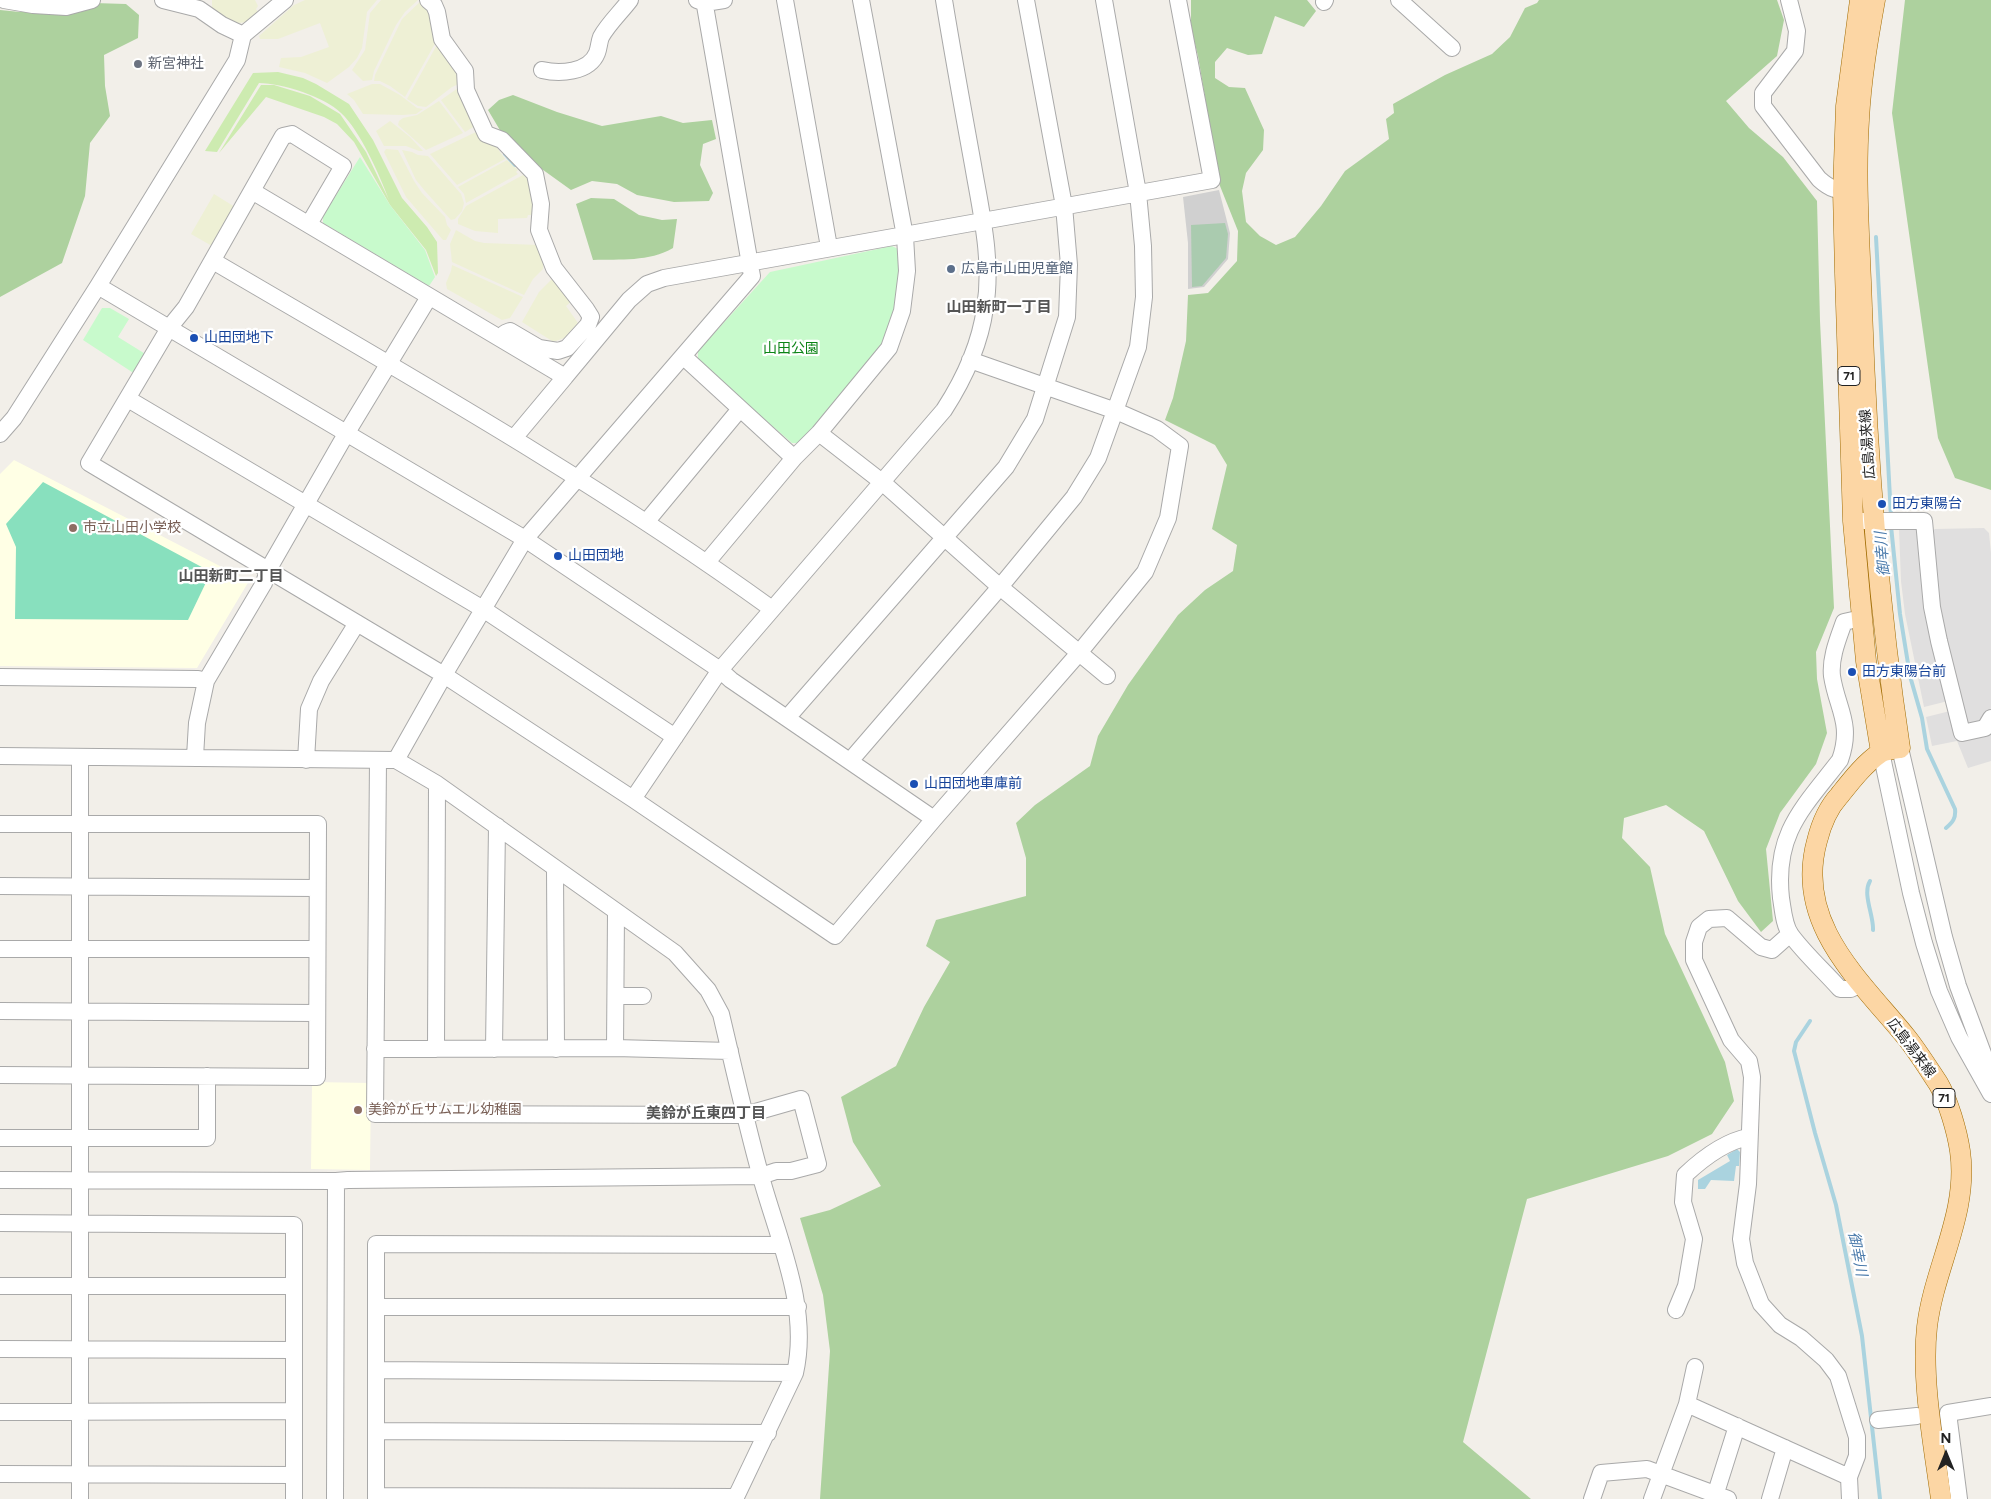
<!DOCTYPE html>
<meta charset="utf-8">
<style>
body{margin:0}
#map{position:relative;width:1991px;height:1499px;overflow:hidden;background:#f2efe9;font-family:Figtree,sans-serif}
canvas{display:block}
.north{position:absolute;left:1921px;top:1429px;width:50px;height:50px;-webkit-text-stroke:4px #fff;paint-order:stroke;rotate:0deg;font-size:14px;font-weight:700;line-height:20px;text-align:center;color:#222}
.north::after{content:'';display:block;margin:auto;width:18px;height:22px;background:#222;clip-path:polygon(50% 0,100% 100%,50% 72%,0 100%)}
</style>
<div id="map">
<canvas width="1991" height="1499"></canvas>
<div class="north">N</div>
</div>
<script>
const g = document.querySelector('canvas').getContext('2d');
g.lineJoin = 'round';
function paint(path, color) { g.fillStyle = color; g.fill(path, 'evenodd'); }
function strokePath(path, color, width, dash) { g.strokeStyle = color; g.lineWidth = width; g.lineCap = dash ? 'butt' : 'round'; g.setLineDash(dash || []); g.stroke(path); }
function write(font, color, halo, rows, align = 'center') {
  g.font = font + ' Figtree,"Noto Sans JP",sans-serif'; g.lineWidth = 4.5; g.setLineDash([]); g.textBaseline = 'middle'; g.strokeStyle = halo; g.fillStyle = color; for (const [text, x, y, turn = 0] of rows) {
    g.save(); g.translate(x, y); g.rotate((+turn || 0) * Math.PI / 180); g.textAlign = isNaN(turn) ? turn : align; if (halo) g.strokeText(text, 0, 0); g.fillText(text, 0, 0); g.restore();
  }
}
const residential = new Path2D(`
 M 1915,528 L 1921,533 L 1948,701 L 1924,707 L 1905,614 L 1901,581 L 1899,529 Z
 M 1984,528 L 1989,533 L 1991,553 L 1991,708 L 1982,723 L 1971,725 L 1964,720 L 1938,609 L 1932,531 L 1935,529 Z
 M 1950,711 L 1957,740 L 1991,731 L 1991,761 L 1968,768 L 1957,741 L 1932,746 L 1926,717 Z`);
const education = new Path2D(`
 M 14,460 L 249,581 L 197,668 L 0,666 L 0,474 Z
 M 312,1082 L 371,1083 L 370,1170 L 311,1169 Z`);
const religious = new Path2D(`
 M 1219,190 L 1230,233 L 1228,259 L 1204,287 L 1188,289 L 1188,243 L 1183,197 Z`);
const farmland = new Path2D(`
 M 212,0 L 255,0 L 258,6 L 256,9 L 259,14 L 247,22 L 229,24 L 212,9 Z
 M 305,0 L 377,0 L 367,12 L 362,48 L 357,58 L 349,67 L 327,83 L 305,73 L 279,67 L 281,58 L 301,57 L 329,47 L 320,23 L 278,39 L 260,39 L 259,36 L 294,5 Z
 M 381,0 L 418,0 L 405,12 L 396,25 L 374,71 L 372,80 L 363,81 L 352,70 L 365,50 L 370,13 Z
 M 422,0 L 430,6 L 437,40 L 405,97 L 390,86 L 380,81 L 374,81 L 375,75 L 402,19 Z
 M 439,41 L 460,69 L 461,83 L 452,87 L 426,107 L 418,106 L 407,99 Z
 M 372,84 L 380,84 L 400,95 L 417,108 L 423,109 L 416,114 L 402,115 L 363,114 L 354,100 L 347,94 Z
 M 458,88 L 475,126 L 465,132 L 441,100 Z
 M 439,101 L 463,133 L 426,150 L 398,125 L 399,121 L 403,118 L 417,115 Z
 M 390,121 L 410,137 L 423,151 L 419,151 L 406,146 L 384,146 L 376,131 Z
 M 478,131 L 495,145 L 505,159 L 457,185 L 430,154 Z
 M 386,149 L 398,150 L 414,181 L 422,193 L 445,217 L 447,225 L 451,230 L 446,240 L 443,240 L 406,197 L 384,152 Z
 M 402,150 L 412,152 L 418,155 L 428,156 L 461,194 L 464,203 L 462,211 L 455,219 L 451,220 L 425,191 L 416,180 Z
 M 507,160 L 518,170 L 516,172 L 518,174 L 466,203 L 464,194 L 458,187 Z
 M 523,175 L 532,183 L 535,189 L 533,215 L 528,215 L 527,218 L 498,219 L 498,233 L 475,231 L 458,224 L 458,219 L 466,206 Z
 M 214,194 L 235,207 L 212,246 L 191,234 Z
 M 456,230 L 475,241 L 484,243 L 539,245 L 544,261 L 543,269 L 533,279 L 524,295 L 452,262 L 450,244 Z
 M 452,265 L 523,297 L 510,318 L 502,320 L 447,289 L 446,283 L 451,271 Z
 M 556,275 L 572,301 L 566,306 L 578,323 L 564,338 L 556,341 L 552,341 L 522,322 L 539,292 Z`);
const grass = new Path2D(`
 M 278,72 L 303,78 L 316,84 L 349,104 L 373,140 L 402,198 L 427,227 L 437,242 L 438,273 L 436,276 L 426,250 L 390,205 L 354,142 L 337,124 L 324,117 L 266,97 L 219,153 L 261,85 L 274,85 L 310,96 L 340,114 L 366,152 L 389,200 C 380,176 360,130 341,113 C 325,97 282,83 259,83 L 217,152 L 205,151 L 253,73 Z`);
const forest = new Path2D(`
 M 1191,0 L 1307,0 L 1316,11 L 1304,27 L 1275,16 L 1262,54 L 1248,55 L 1227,48 L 1215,62 L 1215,78 L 1229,87 L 1245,88 L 1264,130 L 1263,150 L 1246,173 L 1242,191 L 1246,222 L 1260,236 L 1276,245 L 1295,237 L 1321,206 L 1345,171 L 1389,139 L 1386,119 L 1394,113 L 1393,104 L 1445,75 L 1492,54 L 1510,37 L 1525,8 L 1537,3 L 1539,0 L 1777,0 L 1784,20 L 1777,56 L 1726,101 L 1749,128 L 1783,157 L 1817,201 L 1820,321 L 1834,608 L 1816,652 L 1817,679 L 1827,733 L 1816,764 L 1780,813 L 1766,849 L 1773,921 L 1761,932 L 1738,901 L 1704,831 L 1666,805 L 1624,818 L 1622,838 L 1650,867 L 1665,934 L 1725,1062 L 1734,1101 L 1712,1134 L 1668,1156 L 1527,1199 L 1463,1442 L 1531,1499 L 820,1499 L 830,1351 L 823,1295 L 800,1218 L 830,1210 L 881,1186 L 853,1142 L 841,1097 L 896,1066 L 924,1007 L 950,962 L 926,946 L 936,920 L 1026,896 L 1026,858 L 1016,823 L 1035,805 L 1090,766 L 1098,736 L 1128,685 L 1178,615 L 1205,590 L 1233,571 L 1237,545 L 1212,529 L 1227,465 L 1215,445 L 1165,420 L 1173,398 L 1186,341 L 1188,295 L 1208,293 L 1237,261 L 1238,231 L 1220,186 L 1198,56 L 1191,28 Z
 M 1905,0 L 1991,0 L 1991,490 L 1955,478 L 1938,438 L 1892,113 Z
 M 94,3 L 126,4 L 139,15 L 138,38 L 104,55 L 105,86 L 110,116 L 90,143 L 85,196 L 62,263 L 0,297 L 0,10 L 20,12 L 60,12 Z
 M 513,95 L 557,112 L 602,126 L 661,116 L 683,123 L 712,120 L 716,139 L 703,144 L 700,165 L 713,193 L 709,201 L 674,202 L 637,195 L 617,184 L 592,181 L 571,190 L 539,167 L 504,137 L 488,110 L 499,100 Z
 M 591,198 L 614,199 L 639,215 L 662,220 L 677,219 L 673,248 C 649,262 620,259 593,260 L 576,204 Z`);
const cemetery = new Path2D(`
 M 1225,223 L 1228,234 L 1226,258 L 1202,286 L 1192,287 L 1191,225 Z`);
const park = new Path2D(`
 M 360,157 L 390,205 L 425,250 L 435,277 L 429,286 L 323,223 L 323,216 Z
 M 892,246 L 900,250 L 900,271 L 895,310 L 881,344 L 867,364 L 801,443 L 792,443 L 698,362 L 698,351 L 770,272 Z
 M 102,308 L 110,308 L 129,319 L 118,337 L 147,355 L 135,374 L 83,340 Z`);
const pitch = new Path2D(`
 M 43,482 L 211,572 L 188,620 L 15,619 L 16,547 L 6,524 Z`);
const water = new Path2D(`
 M 1737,1149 L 1740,1152 L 1739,1166 L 1736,1166 L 1734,1181 L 1711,1180 L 1705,1189 L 1698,1189 L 1698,1180 L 1730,1161 L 1727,1155 Z`);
const stream = new Path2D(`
 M 505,154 L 515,165
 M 1876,237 L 1891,517
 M 1891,526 L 1900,614 L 1910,676 L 1922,718 L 1927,749 L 1955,809 C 1956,818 1953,822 1946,828
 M 1870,881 C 1862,894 1874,916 1873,930
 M 1810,1021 L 1796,1042 L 1794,1051 L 1815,1133 L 1836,1205 L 1862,1336 L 1880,1499`);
const minor = new Path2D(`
 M 4,0 L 33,5 L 66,7 L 92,0
 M 163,0 L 199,9 L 222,25 L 243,35
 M 428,0 L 434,5 L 437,12 L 442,39 L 465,71 L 466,90 L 486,134 L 502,140 L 535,174 L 541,204 L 539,230 L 554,268 L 586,309 L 591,317 L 588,325 L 567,348 L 558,351 L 539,348 L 510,331 L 505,333
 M 697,0 L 705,3 L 724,0
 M 785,0 L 829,247
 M 1399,0 L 1452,48
 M 1789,0 L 1797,31 L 1795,51 L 1763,93 L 1763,106 L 1819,179 C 1830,189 1838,192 1853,190
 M 1324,2 L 1325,0
 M 542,70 C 559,74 589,73 597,53 C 599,48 599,42 601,37 C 608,24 621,12 630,0
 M 252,191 L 565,377 L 629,300 L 647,284 L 664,278 L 1212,180 L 1178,0
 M 309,224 L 343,166 L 292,134 L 283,136 L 186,307 L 169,328 L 89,463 L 444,675 L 633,799 L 835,936 L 934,819 L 1079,653 L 1145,572 L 1168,518 L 1180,446 L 1157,429 L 1116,411 L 970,360
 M 213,261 C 402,372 594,480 772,609
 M 98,286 L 525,539 L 720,670 L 731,680 L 934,819
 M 684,357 L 794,458
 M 128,399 L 483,609 L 675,737
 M 819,433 L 882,482 L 1000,587 L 1107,676
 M 0,434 L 14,418 L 98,286 L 237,60 L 243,35 L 285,0
 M 514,438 L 565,377
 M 647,521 L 740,409
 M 1853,521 L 1924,521 L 1932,607 L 1939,641 L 1962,733 L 1985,728 L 1991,718
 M 707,562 L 794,458 L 819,433 L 889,348 L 902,311 L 907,271 L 905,236 L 861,0
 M 0,677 L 198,679 L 206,681
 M 787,718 L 1006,467 L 1035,419 L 1067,317 L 1069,265 L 1064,206 L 1026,0
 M 1900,748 L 1944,937 L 1958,986 L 1991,1075
 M 1881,752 L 1911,893 L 1924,943 L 1939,991 L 1959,1037 L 1991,1094
 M 0,756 L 396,760 L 437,784 L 675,953 L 708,990 L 721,1014 C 734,1069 746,1123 761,1177 C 778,1239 810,1307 795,1373 L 735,1499
 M 195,757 L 197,723 L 206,681 L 264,583 L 268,570 L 346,434 L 429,297
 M 306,760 L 309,709 L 321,681 L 357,623
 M 396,760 L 444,675 L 525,539 L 752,276 L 704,0
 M 850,761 L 1000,587 L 1074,497 L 1098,458 L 1138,347 L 1144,297 L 1143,246 L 1138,193 L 1104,0
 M 633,799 L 720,670 L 944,410 C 964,379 980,345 985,308 C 993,261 981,212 973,165 C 963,110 953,55 944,0
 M 0,824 L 318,824 L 317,1077 L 0,1075
 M 555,869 L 556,1049
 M 0,886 L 317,888
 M 1790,934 L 1772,950 L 1761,947 L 1727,918 L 1709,919 L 1699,927 L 1694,942 L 1694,960 L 1731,1040 L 1749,1061 L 1752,1077 L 1748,1184 L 1741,1239 L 1745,1263 L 1761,1304 L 1780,1325 L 1801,1338 L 1826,1360 L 1838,1376 L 1857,1437 L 1857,1456 L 1849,1477 L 1850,1499
 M 0,949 L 317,949
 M 1860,984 L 1851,989 L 1840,989 C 1824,971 1805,954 1791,935 C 1784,926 1783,910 1781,898 C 1774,833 1803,808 1840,760 C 1853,723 1837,709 1832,676 C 1830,658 1838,639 1844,622 L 1862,618
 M 616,996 L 643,996
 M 0,1011 L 317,1013
 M 615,1048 L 616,912
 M 375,1049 L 615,1048 L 730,1051
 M 436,1049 L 437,784
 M 494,1049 L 497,826
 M 0,1138 L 207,1138 L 207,1076
 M 0,1180 L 336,1181 L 348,1180 L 761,1176 L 776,1171 L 791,1171 L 818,1164 L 801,1099 L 745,1115 L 375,1114 L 378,760
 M 0,1223 L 294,1225 L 294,1499
 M 0,1286 L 294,1286
 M 377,1307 L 798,1307
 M 1676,1310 L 1686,1286 L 1694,1239 L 1683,1202 L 1685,1175 C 1702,1159 1726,1141 1749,1137
 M 0,1349 L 294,1350
 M 377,1370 L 795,1373
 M 1687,1404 L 1849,1477
 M 0,1412 L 293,1411
 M 1878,1420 L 1917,1416
 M 376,1431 L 768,1433
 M 0,1474 L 294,1475
 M 376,1496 L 736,1497
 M 80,1499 L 80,757
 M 335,1499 L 336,1181
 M 376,1499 L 376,1244 L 781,1245
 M 1592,1499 L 1601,1473 L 1647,1469 L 1728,1499
 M 1652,1499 L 1687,1404 L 1695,1367
 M 1714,1499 L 1737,1426
 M 1770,1499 L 1785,1448
 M 1959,1499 L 1948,1413 L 1991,1406`);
const major = new Path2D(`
 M 1860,0 L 1846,106 L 1843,191 L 1845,273 L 1853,521 L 1866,661 L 1881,752
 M 1875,0 C 1868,39 1861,79 1859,120 C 1855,182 1860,246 1862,308 C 1867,456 1878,602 1900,748 C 1893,749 1885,750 1880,753 C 1864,764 1851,781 1839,796 C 1828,808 1821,825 1817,841 C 1794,924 1860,980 1907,1038 C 1918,1052 1928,1068 1938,1083 C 1948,1100 1957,1131 1960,1151 C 1969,1213 1934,1267 1927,1327 C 1921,1380 1934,1446 1941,1499`);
const markers = [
 [138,64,5,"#6b7280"],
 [951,269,5,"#5c6f8a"],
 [194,338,5,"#1a4fb4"],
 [1882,504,5,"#1a4fb4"],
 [73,528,5,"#8d6e63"],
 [558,556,5,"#1a4fb4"],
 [1852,672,5,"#1a4fb4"],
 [914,784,5,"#1a4fb4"],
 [358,1110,5,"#8d6e63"]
];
const shields = [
 [1849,376,22],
 [1944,1098,22]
];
const shieldNames = [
 ["71",1849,376],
 ["71",1944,1098]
];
const worshipNames = [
 ["新宮神社",148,64]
];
const serviceNames = [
 ["広島市山田児童館",961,269]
];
const transitNames = [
 ["山田団地下",204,338],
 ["田方東陽台",1892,504],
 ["山田団地",568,556],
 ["田方東陽台前",1862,672],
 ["山田団地車庫前",924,784]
];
const parkNames = [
 ["山田公園",791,349]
];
const streetNames = [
 ["広島湯来線",1868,444,-94],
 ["広島湯来線",1911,1048,53]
];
const educationNames = [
 ["市立山田小学校",83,528],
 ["美鈴が丘サムエル幼稚園",368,1110]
];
const neighbourhoodNames = [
 ["山田新町一丁目",999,308],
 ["山田新町二丁目",231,577],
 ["美鈴が丘東四丁目",706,1114]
];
const waterNames = [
 ["御幸川",1883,554,-95],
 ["御幸川",1857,1254,79]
];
paint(residential, '#e0dfdf');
paint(education, '#ffffe5');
paint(religious, '#d0d0d0');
paint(farmland, '#eef0d5');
paint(grass, '#cdebb0');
paint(forest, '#add19e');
paint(cemetery, '#aacbaf');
paint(park, '#c8facc');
paint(pitch, '#88e0be');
paint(water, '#aad3df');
strokePath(stream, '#aad3df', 4);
strokePath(minor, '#a9a9a9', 18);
strokePath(major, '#a06b00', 21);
strokePath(minor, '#fff', 16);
strokePath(major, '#fcd6a4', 20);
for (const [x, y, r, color] of markers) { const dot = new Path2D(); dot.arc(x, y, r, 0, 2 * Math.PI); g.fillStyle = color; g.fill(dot); strokePath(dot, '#fff', 2); }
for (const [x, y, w] of shields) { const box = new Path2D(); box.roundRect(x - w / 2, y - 9.5, w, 19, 4); g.fillStyle = '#fff'; g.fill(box); strokePath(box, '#222', 1); }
write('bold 12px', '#222', null, shieldNames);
write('14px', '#5b616d', '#fff', worshipNames, 'left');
write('14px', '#4e5e75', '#fff', serviceNames, 'left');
write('14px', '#164399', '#fff', transitNames, 'left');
write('14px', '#0c8416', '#fff', parkNames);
write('14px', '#222', '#fff', streetNames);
write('14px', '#785e54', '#fff', educationNames, 'left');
write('bold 15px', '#555', '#fff', neighbourhoodNames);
write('italic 15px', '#4a7aab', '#fff', waterNames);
</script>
